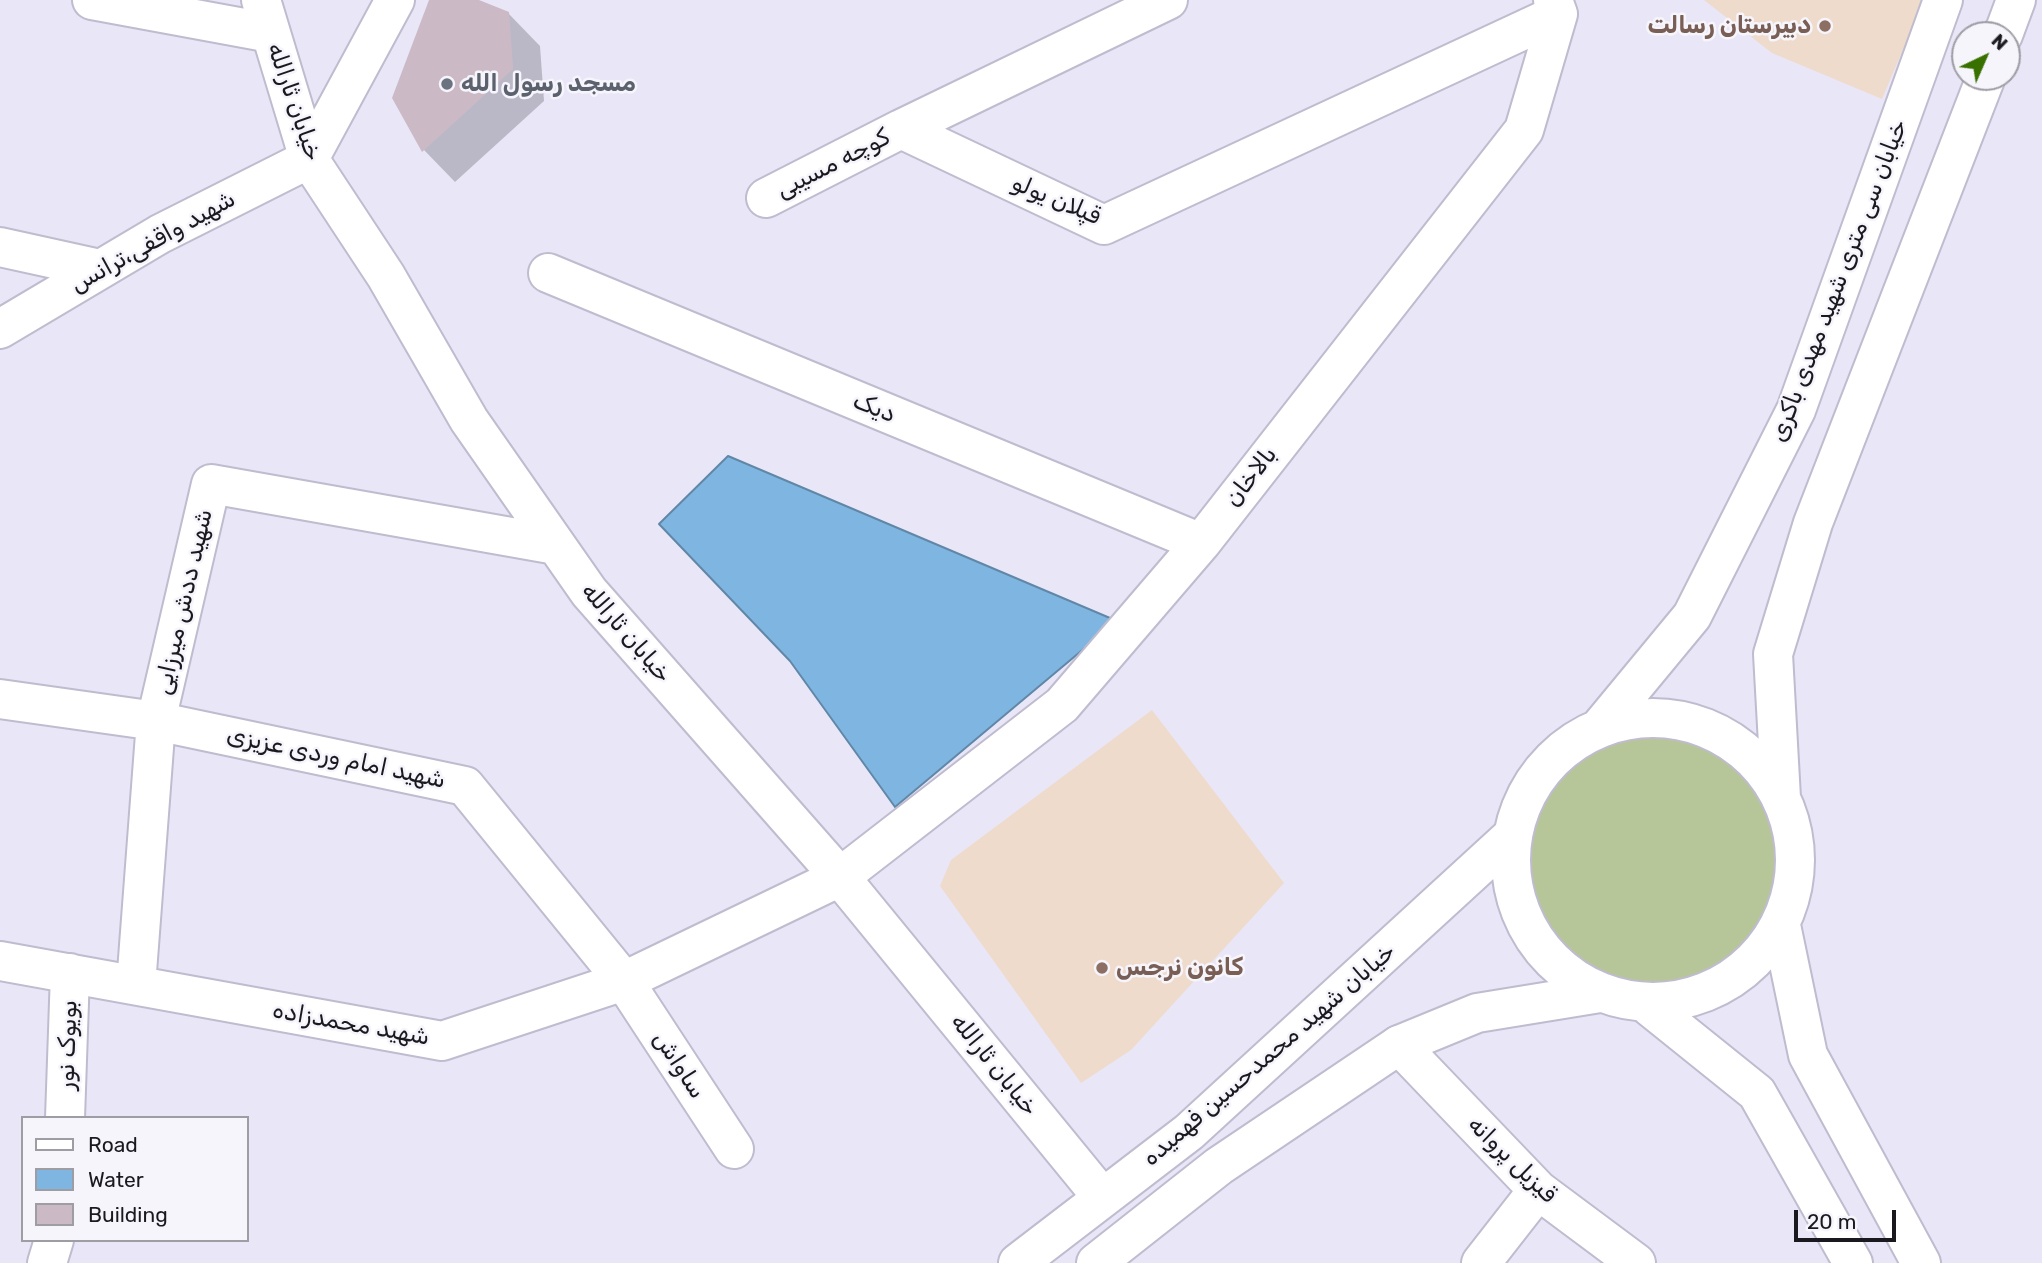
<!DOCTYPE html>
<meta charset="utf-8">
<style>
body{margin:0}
#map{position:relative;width:2042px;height:1263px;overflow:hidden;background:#e9e6f8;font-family:Rubik,sans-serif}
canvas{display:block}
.legend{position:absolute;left:21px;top:1116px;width:228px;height:126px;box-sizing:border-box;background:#f6f5fc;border:2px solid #9e9da4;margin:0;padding:9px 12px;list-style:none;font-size:21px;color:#1a191f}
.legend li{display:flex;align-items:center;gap:14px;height:35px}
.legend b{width:35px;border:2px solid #9e9da4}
.north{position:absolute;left:1951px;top:21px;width:70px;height:70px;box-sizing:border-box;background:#f6f5fc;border:2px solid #9e9da4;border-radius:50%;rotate:44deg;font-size:19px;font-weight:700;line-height:28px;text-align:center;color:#1a191f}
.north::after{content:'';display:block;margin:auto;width:24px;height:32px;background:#397100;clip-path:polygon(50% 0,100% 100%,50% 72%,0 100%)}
.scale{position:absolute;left:1794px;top:1210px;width:102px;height:32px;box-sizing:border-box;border:4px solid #1a191f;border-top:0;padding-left:9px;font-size:21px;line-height:24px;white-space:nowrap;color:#1a191f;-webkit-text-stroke:5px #f6f5fc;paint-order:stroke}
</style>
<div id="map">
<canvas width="2042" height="1263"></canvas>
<ul class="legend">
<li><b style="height:9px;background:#fff"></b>Road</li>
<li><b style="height:19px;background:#7fb6e1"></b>Water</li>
<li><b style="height:19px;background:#cbbac6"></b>Building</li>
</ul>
<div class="north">N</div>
<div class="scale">20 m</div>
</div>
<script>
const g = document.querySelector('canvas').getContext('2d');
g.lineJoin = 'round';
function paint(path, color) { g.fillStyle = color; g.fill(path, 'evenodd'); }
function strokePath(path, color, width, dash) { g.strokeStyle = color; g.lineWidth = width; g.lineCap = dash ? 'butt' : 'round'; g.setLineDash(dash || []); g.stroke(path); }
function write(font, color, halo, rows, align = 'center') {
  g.font = font + ' Rubik,"Noto Naskh Arabic",sans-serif'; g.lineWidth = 5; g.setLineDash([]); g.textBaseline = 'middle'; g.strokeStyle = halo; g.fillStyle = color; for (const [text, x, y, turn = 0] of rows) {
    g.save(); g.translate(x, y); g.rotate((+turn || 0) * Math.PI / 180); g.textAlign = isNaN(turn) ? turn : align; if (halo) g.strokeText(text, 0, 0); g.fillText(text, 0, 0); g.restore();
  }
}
const education = new Path2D(`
 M 1704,0 L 1924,0 L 1882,99 L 1772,53 Z
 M 1152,710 L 1284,883 L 1131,1050 L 1081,1083 L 940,886 L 951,860 Z`);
const green = new Path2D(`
 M1529 862a125 125 0 1 1 250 0a125 125 0 1 1-250 0Z`);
const water = new Path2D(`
 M 728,456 L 1117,621 L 895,807 L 790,661 L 659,524 Z`);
const shadow = new Path2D(`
 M 431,0 L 474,0 L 508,13 L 540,46 L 544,101 L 455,182 L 424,150 Z`);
const building = new Path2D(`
 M 429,0 L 479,0 L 509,12 L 513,69 L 422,152 L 392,98 Z`);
const street = new Path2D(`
 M 92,0 L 271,33
 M 261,0 L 309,159 L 386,276 L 469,420 L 589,592 L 840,877 L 1102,1197
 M 1168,0 L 901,129 L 1104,225 L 1558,14
 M 766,198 L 901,129
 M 0,247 L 100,269
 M 548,273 L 1201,543
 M 0,329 L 160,234 L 309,159 L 395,0
 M 0,699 L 156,721 L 465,786 L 624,981 L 734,1149
 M 0,961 L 442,1041 L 624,981 L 840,877 L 1062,705 L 1201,543 L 1524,130 L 1558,14 L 1553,0
 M 136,985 L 156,721 L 211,484 L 556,545
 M 1399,1045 L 1538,1190 L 1636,1263
 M 65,1118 L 70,973
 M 47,1263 L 54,1240
 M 1481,1263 L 1538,1190`);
const secondary = new Path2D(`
 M 2003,35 L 2016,0
 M1511 860a142 142 0 1 1 284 0a142 142 0 1 1-284 0Z
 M 1601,726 L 1692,616 L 1796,410 L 1943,0
 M 1781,798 L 1773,654 L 1813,523 L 1986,77
 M 1781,925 L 1808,1055 L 1921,1263
 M 1645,1003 L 1757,1093 L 1853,1263
 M 1018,1263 L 1189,1132 L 1511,837
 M 1096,1263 L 1219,1166 L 1399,1045 L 1477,1013 L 1600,993`);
const markers = [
 [1825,26,7,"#8d6e63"],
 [447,84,7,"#6b7280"],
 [1102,968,7,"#8d6e63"]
];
const educationNames = [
 ["دبیرستان رسالت",1811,26],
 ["کانون نرجس",1116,968,"left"]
];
const worshipNames = [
 ["مسجد رسول الله",461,84]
];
const streetNames = [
 ["خیابان ثارالله",294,102,71],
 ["کوچه مسیبی",833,164,-27],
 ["قپلان یولو",1056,200,23],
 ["شهید واقفی،ترانس",153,242,-29],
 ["خیابان سی متری شهید مهدی باکری",1839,281,-69],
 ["دیک",874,408,22],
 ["بالاخان",1251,477,-52],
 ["شهید ددش میرزایی",184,602,-77],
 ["خیابان ثارالله",626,633,49],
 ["شهید امام وردی عزیزی",336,758,12],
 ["شهید محمدزاده",351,1024,10],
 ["بویوک نور",68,1045,-88],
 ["خیابان شهید محمدحسین فهمیده",1269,1055,-41],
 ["ساواش",679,1065,57],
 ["خیابان ثارالله",994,1065,51],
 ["قیزیل پروانه",1512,1160,44]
];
paint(education, '#efdbcc');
paint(green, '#b7c699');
paint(water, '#7fb6e1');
strokePath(water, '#6187a7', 2);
paint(shadow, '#0003');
paint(building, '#cbbac6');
strokePath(street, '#bebcce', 42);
strokePath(secondary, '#bebcce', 42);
strokePath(street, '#fff', 38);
strokePath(secondary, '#fff', 38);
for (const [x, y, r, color] of markers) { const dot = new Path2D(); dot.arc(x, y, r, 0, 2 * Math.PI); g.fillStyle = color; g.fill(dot); strokePath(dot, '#f6f5fc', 2.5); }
write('bold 24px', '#785e54', '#f6f5fc', educationNames, 'right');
write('bold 24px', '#5b616d', '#f6f5fc', worshipNames, 'left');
write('24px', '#1a191f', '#f6f5fc', streetNames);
</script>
